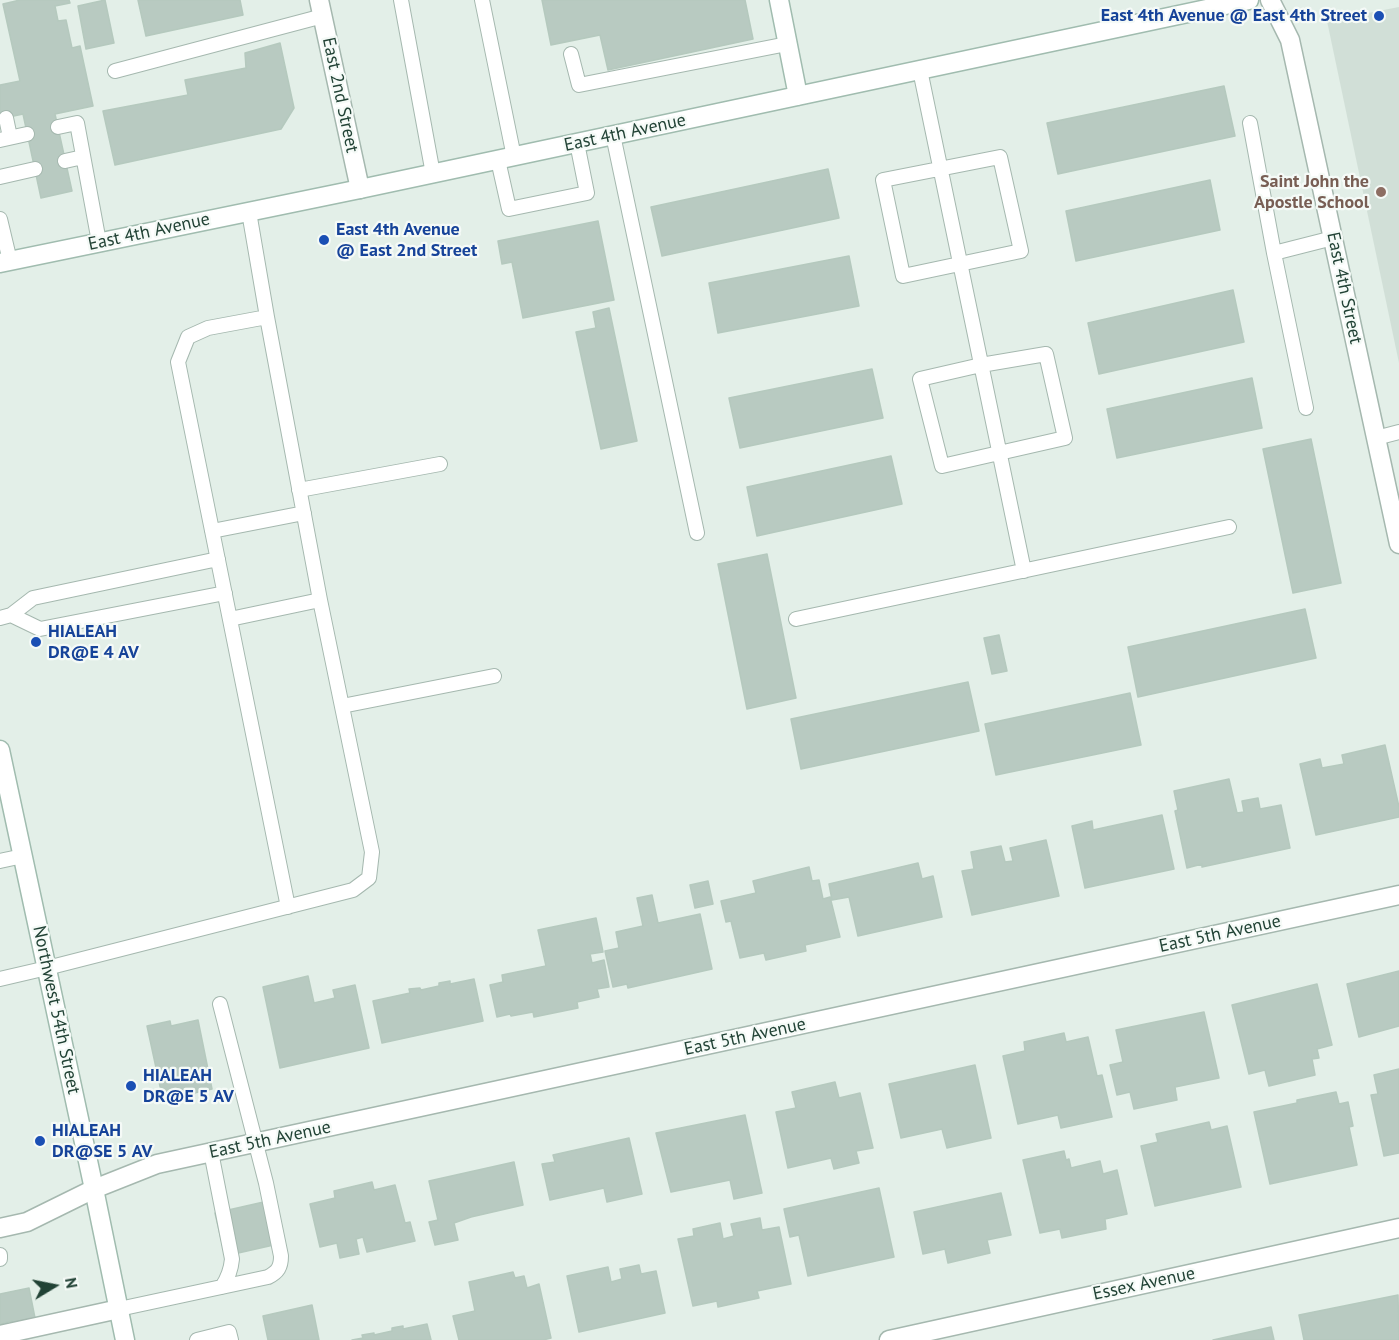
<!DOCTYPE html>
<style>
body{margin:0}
#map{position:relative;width:1399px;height:1340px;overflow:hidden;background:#e3efe8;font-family:"PT Sans",sans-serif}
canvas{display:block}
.north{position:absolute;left:24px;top:1256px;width:60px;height:60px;-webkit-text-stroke:4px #f5faf7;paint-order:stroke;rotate:80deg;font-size:16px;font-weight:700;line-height:24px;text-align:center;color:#214235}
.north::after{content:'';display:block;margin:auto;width:21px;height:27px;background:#214235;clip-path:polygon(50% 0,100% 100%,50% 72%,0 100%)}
</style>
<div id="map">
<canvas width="1399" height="1340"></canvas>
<div class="north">N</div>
</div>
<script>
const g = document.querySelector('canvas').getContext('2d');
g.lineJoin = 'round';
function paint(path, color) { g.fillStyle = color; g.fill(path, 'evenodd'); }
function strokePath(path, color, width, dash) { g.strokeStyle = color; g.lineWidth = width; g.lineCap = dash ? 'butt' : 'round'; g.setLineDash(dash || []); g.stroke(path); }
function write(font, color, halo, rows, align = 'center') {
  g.font = font + ' "PT Sans",sans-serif'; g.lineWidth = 4.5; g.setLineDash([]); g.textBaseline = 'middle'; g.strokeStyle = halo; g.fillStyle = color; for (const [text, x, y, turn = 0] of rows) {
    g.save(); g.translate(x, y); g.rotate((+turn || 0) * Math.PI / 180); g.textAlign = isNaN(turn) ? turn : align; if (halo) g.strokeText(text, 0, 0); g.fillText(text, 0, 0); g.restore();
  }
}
const built = new Path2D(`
 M 1399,7 L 1399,363 L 1327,21 Z`);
const building = new Path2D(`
 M 20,0 L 69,0 L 70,3 L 55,6 L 58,21 L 66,20 L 72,48 L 80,46 L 93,106 L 55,114 L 72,191 L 41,198 L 23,114 L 0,119 L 0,85 L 20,81 L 3,4 Z
 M 105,0 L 114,43 L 86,49 L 78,6 Z
 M 138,0 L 240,0 L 243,15 L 146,36 Z
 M 542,0 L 745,0 L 753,39 L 608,70 L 600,35 L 551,45 Z
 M 280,43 L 294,108 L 281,129 L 115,165 L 103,111 L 188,95 L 185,80 L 246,68 L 245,53 Z
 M 1224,86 L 1235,136 L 1058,174 L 1047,123 Z
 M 828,169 L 839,218 L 662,256 L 651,207 Z
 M 1210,180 L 1220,230 L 1076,261 L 1066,211 Z
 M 598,221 L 614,300 L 523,318 L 512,262 L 502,264 L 498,241 Z
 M 849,256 L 859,306 L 718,333 L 709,283 Z
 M 1233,290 L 1244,342 L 1099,374 L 1088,323 Z
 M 609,308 L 637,441 L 601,449 L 576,332 L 596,328 L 593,312 Z
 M 872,369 L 883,418 L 740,448 L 729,398 Z
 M 1252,378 L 1262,428 L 1117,458 L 1107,409 Z
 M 1311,439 L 1341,583 L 1293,593 L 1263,449 Z
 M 891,456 L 902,504 L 757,536 L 747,487 Z
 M 767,554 L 796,698 L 747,709 L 718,564 Z
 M 1305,609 L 1316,658 L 1138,697 L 1128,647 Z
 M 999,635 L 1007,671 L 992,674 L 984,638 Z
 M 968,682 L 979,731 L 801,769 L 791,719 Z
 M 1130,693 L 1141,745 L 996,775 L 985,724 Z
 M 1385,745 L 1399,807 L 1399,817 L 1316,835 L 1300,764 L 1320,759 L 1322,768 L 1344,764 L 1342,755 Z
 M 1229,779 L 1237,813 L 1244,812 L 1242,801 L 1258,798 L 1260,809 L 1281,805 L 1290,848 L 1202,867 L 1202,864 L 1187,868 L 1175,811 L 1178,810 L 1174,791 Z
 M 1162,815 L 1174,869 L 1085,888 L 1072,826 L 1092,821 L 1093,830 Z
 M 1046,840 L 1059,896 L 972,915 L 962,871 L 974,869 L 971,852 L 1001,846 L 1005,862 L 1013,861 L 1010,848 Z
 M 918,863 L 922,879 L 933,876 L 942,917 L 858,936 L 849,897 L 832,900 L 829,884 Z
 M 809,867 L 812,881 L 819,880 L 823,899 L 830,897 L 840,937 L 805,945 L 806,951 L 766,960 L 764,953 L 740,958 L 731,921 L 726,922 L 721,901 L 756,893 L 753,881 Z
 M 708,881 L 713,904 L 695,908 L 690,885 Z
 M 652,895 L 658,923 L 700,914 L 712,969 L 628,988 L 627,984 L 613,987 L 605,951 L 619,948 L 616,932 L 643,926 L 637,898 Z
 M 596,918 L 603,952 L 590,954 L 592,963 L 604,960 L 609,987 L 597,989 L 599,997 L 577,1002 L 578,1008 L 534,1017 L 533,1012 L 511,1016 L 510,1014 L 497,1017 L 490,985 L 503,982 L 502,975 L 546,966 L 538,930 Z
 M 1399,971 L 1399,1026 L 1359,1037 L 1347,984 Z
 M 308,976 L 314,1003 L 335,998 L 333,990 L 355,985 L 369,1048 L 280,1068 L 263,987 Z
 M 474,979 L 483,1021 L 382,1043 L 373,1001 L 410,993 L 409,989 L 420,988 L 421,990 L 439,986 L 439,983 L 450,981 L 450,984 Z
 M 1317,984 L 1332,1045 L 1317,1049 L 1319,1058 L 1312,1059 L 1315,1075 L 1269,1086 L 1265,1070 L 1249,1074 L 1232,1005 Z
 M 1204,1012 L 1219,1078 L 1175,1087 L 1177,1100 L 1134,1109 L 1130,1092 L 1117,1095 L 1110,1065 L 1123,1062 L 1116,1030 Z
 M 198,1020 L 212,1089 L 163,1100 L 147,1026 L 170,1021 L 171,1026 Z
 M 1064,1033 L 1066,1042 L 1088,1037 L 1097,1076 L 1102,1075 L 1112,1117 L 1061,1128 L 1058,1115 L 1018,1124 L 1003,1056 L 1025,1051 L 1024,1042 Z
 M 975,1065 L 991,1138 L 947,1148 L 942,1129 L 901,1138 L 889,1084 Z
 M 1399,1069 L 1399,1153 L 1384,1156 L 1371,1095 L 1378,1094 L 1374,1075 Z
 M 835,1082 L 839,1098 L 860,1093 L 873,1148 L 856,1151 L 859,1163 L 834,1169 L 831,1158 L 788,1168 L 776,1112 L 796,1108 L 792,1092 Z
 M 1336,1092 L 1339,1104 L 1348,1102 L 1353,1126 L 1349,1127 L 1357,1165 L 1270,1184 L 1254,1112 L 1297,1103 L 1297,1100 Z
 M 745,1115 L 762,1193 L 734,1199 L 730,1180 L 671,1192 L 656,1133 Z
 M 1209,1122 L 1211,1130 L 1227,1126 L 1241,1187 L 1155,1206 L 1141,1146 L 1158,1142 L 1156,1134 Z
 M 629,1138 L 642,1194 L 607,1202 L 604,1188 L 550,1200 L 542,1164 L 555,1162 L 553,1155 Z
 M 1064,1151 L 1066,1160 L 1069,1159 L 1071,1168 L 1100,1161 L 1103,1174 L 1117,1170 L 1127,1214 L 1105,1219 L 1106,1229 L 1062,1238 L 1060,1229 L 1040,1233 L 1023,1160 Z
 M 514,1162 L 523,1205 L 471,1217 L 454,1223 L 458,1240 L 435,1245 L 429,1222 L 438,1220 L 429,1181 Z
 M 372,1182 L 374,1190 L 395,1185 L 405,1223 L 410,1222 L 415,1241 L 367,1252 L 363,1237 L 356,1239 L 359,1254 L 340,1258 L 337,1243 L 320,1247 L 310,1204 L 335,1198 L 334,1191 Z
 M 879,1188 L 894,1257 L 808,1276 L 799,1235 L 790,1237 L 784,1209 Z
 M 1001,1193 L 1011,1235 L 987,1240 L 990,1253 L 948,1263 L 945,1249 L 923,1254 L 914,1212 Z
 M 268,1201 L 278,1244 L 225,1256 L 215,1213 Z
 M 760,1218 L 762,1230 L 779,1227 L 791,1284 L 757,1291 L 759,1298 L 718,1307 L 717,1301 L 693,1306 L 678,1239 L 694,1236 L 693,1229 L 720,1223 L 723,1239 L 734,1236 L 731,1224 Z
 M 639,1265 L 641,1274 L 656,1271 L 665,1313 L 579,1332 L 567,1276 L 608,1267 L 611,1282 L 622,1279 L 620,1269 Z
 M 513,1272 L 515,1278 L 524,1276 L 527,1288 L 539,1284 L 551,1338 L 543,1340 L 459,1340 L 453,1316 L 475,1311 L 469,1282 Z
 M 29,1288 L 36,1323 L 13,1327 L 12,1321 L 0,1324 L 0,1294 Z
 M 1398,1295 L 1399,1340 L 1304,1340 L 1299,1315 Z
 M 312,1305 L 319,1340 L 268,1340 L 263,1316 Z
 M 427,1324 L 431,1340 L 352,1340 L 363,1338 L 362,1335 L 374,1333 L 374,1335 L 392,1331 L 392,1328 L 397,1327 L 403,1326 L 403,1329 Z
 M 1271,1327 L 1274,1340 L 1213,1340 Z`);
const lane = new Path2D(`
 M 401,0 L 433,174
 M 482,0 L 514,157
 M 571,54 L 579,85 L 787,44
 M 920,70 L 1024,571
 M 115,71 L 323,16
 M 6,118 L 10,137
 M 1250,123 L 1274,253
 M 58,127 L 77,123 L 99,242
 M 613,135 L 697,533
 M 0,140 L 27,134
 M 1000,157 L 1021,251 L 903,276 L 883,180 Z
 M 498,160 L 509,209 L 587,193 L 577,143
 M 65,161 L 83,157
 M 0,177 L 35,169
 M 0,219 L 10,261
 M 267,317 L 208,328 L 188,337 L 178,362 L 288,907
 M 1046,354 L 1065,438 L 942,466 L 920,379 L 981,365 Z
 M 1306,408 L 1274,253 L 1333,238
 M 1376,438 L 1399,432
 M 299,490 L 440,464
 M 212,531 L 304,513
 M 11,615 L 40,629 L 225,593
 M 0,618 L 11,615 L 33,598 L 218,559
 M 230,619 L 320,600
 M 796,619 L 1229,527
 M 342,706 L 494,676
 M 0,861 L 23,856
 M 0,979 L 47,968 L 353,890 L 369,878 L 372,852 L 320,600 L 267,317 L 249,212
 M 211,1152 L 232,1259 C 231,1270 228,1278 222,1287
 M 0,1255 L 0,1259
 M 119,1309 L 268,1277 C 278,1272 281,1267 281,1256 L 266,1183 L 220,1004
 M 197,1340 L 229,1332 L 231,1340`);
const street = new Path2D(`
 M 319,0 L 360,189
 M 1270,0 L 1290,40 L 1399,544
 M 0,1228 L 27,1222 L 94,1189 L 157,1164 L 1399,895
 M 0,1335 L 119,1309
 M 889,1340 L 1399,1228`);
const secondary = new Path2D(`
 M 779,0 L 798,96
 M 0,263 L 360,189 L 1249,0
 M 0,750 L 94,1189 L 125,1340`);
const markers = [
 [1379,16,6,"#1a4fb4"],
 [1381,192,6,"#8d6e63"],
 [324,240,6,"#1a4fb4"],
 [36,642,6,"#1a4fb4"],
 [131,1086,6,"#1a4fb4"],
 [40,1141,6,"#1a4fb4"]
];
const transitNames = [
 ["East 4th Avenue @ East 4th Street",1367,16,"right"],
 ["East 4th Avenue",336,230],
 ["@ East 2nd Street",336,251],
 ["HIALEAH",48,632],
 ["DR@E 4 AV",48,653],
 ["HIALEAH",143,1076],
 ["DR@E 5 AV",143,1097],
 ["HIALEAH",52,1131],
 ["DR@SE 5 AV",52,1152]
];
const streetNames = [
 ["East 2nd Street",340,95,78],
 ["East 4th Avenue",625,133,-12],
 ["East 4th Avenue",149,232,-12],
 ["East 4th Street",1344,288,78],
 ["East 5th Avenue",1220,934,-12],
 ["Northwest 54th Street",56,1010,78],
 ["East 5th Avenue",745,1037,-12],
 ["East 5th Avenue",270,1140,-12],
 ["Essex Avenue",1144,1284,-12]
];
const educationNames = [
 ["Saint John the",1369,182],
 ["Apostle School",1369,203]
];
paint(built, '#d1dfd7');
paint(building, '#b8cac1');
strokePath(building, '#b5c9be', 1.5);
strokePath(lane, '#a5b8af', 16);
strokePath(street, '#a5b8af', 21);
strokePath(secondary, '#a0bcaf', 21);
strokePath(lane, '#fff', 14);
strokePath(street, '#fff', 18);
strokePath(secondary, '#fff', 18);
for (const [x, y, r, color] of markers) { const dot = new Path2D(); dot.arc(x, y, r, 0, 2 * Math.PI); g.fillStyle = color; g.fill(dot); strokePath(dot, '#f5faf7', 2); }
write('bold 18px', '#164399', '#f5faf7', transitNames, 'left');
write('18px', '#214235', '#f5faf7', streetNames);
write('bold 18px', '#785e54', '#f5faf7', educationNames, 'right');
</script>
